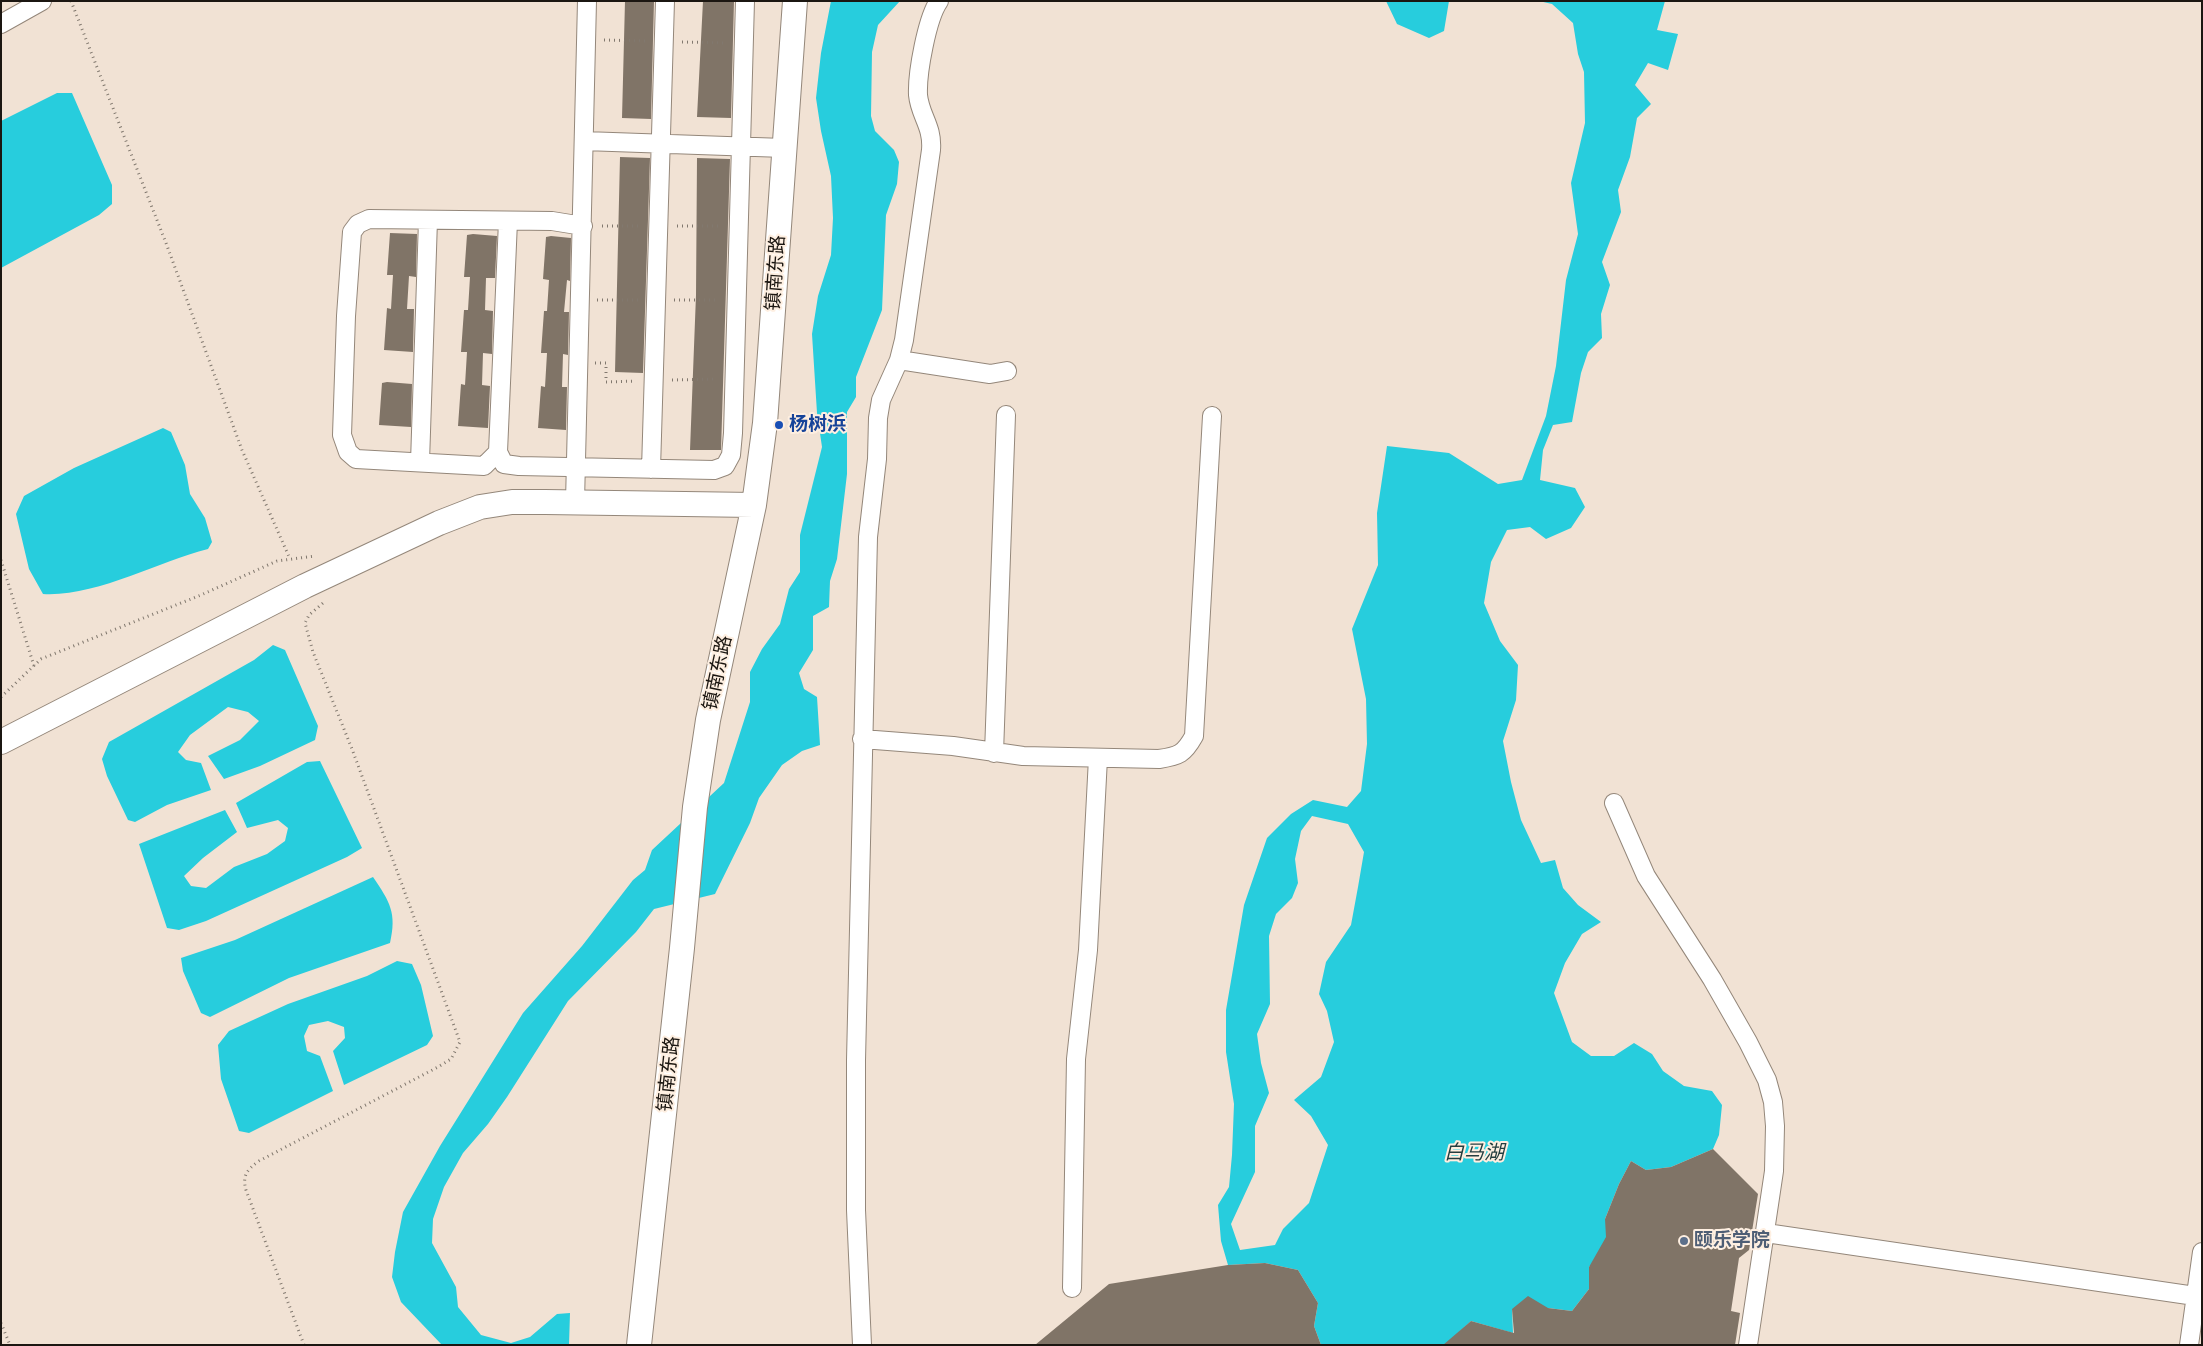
<!DOCTYPE html>
<meta charset="utf-8">
<style>
body{margin:0}
#map{position:relative;width:2203px;height:1346px;overflow:hidden;background:#f1e2d4;font-family:"PT Sans Narrow",sans-serif}
canvas{display:block}
.frame{position:absolute;inset:0;border:2px solid #1b1611;pointer-events:none}
</style>
<div id="map">
<canvas width="2203" height="1346"></canvas>
<div class="frame"></div>
</div>
<script>
const g = document.querySelector('canvas').getContext('2d');
g.lineJoin = 'round';
function paint(path, color) { g.fillStyle = color; g.fill(path, 'evenodd'); }
function strokePath(path, color, width, dash) { g.strokeStyle = color; g.lineWidth = width; g.lineCap = dash ? 'butt' : 'round'; g.setLineDash(dash || []); g.stroke(path); }
function write(font, color, halo, rows, align = 'center') {
  g.font = font + ' "PT Sans Narrow","Noto Sans SC",sans-serif'; g.lineWidth = 4; g.setLineDash([]); g.textBaseline = 'middle'; g.strokeStyle = halo; g.fillStyle = color; for (const [text, x, y, turn = 0] of rows) {
    g.save(); g.translate(x, y); g.rotate((+turn || 0) * Math.PI / 180); g.textAlign = isNaN(turn) ? turn : align; if (halo) g.strokeText(text, 0, 0); g.fillText(text, 0, 0); g.restore();
  }
}
const water = new Path2D(`
 M 831,1 L 900,1 L 878,25 L 872,52 L 871,116 L 875,131 L 894,150 L 899,162 L 897,184 L 886,215 L 882,310 L 856,377 L 856,397 L 847,412 L 847,474 L 837,559 L 830,581 L 829,607 L 813,616 L 813,650 L 799,673 L 804,689 L 817,697 L 820,745 L 802,751 L 782,765 L 759,798 L 750,823 L 715,894 L 654,909 L 636,932 L 568,1001 L 507,1097 L 488,1124 L 463,1153 L 444,1187 L 433,1219 L 432,1243 L 456,1287 L 458,1307 L 481,1335 L 511,1343 L 530,1337 L 557,1314 L 570,1313 L 569,1345 L 442,1345 L 401,1302 L 392,1277 L 395,1252 L 403,1212 L 440,1146 L 523,1013 L 582,946 L 633,880 L 645,870 L 652,850 L 724,783 L 750,702 L 750,672 L 762,649 L 780,624 L 789,589 L 800,572 L 800,535 L 822,447 L 817,413 L 812,334 L 818,296 L 831,255 L 833,218 L 831,176 L 821,131 L 816,98 L 821,53 Z
 M 1386,1 L 1449,1 L 1444,31 L 1429,38 L 1397,24 Z
 M 1539,1 L 1665,1 L 1657,30 L 1678,34 L 1668,70 L 1648,63 L 1635,85 L 1651,104 L 1637,118 L 1630,157 L 1618,190 L 1621,212 L 1602,262 L 1610,285 L 1601,314 L 1602,338 L 1588,352 L 1581,373 L 1572,422 L 1553,425 L 1543,450 L 1540,480 L 1575,488 L 1585,507 L 1571,528 L 1546,539 L 1530,527 L 1507,530 L 1491,562 L 1484,603 L 1500,641 L 1518,665 L 1516,700 L 1503,741 L 1511,782 L 1521,820 L 1541,863 L 1555,860 L 1563,888 L 1578,905 L 1601,922 L 1582,934 L 1565,963 L 1554,993 L 1572,1042 L 1591,1056 L 1614,1056 L 1634,1043 L 1652,1054 L 1663,1071 L 1684,1086 L 1712,1091 L 1722,1105 L 1719,1135 L 1713,1149 L 1671,1167 L 1646,1170 L 1631,1161 L 1619,1184 L 1605,1219 L 1619,1235 L 1589,1267 L 1589,1289 L 1572,1311 L 1548,1308 L 1512,1309 L 1513,1333 L 1471,1321 L 1445,1345 L 1321,1345 L 1314,1326 L 1318,1303 L 1298,1270 L 1265,1263 L 1228,1265 L 1221,1241 L 1218,1205 L 1229,1187 L 1232,1155 L 1234,1104 L 1226,1052 L 1226,1010 L 1244,905 L 1267,838 L 1291,814 L 1313,800 L 1347,807 L 1361,791 L 1367,744 L 1366,699 L 1352,629 L 1378,565 L 1377,513 L 1387,446 L 1449,453 L 1498,484 L 1522,480 L 1546,416 L 1556,366 L 1566,280 L 1578,234 L 1571,183 L 1585,123 L 1584,72 L 1578,54 L 1573,23 L 1552,4 ZM 1312,816 L 1348,824 L 1364,852 L 1358,887 L 1351,925 L 1326,962 L 1319,994 L 1327,1011 L 1334,1042 L 1321,1077 L 1294,1100 L 1311,1116 L 1328,1145 L 1309,1203 L 1283,1229 L 1275,1245 L 1240,1250 L 1231,1224 L 1255,1172 L 1255,1126 L 1269,1093 L 1261,1063 L 1257,1034 L 1270,1004 L 1269,936 L 1276,914 L 1292,898 L 1298,883 L 1295,859 L 1301,831 Z
 M 57,93 L 72,93 L 112,185 L 112,204 L 99,215 L 1,268 L 1,121 Z
 M 163,428 L 171,432 L 185,465 L 190,494 L 205,518 L 212,542 L 208,549 C 157,562 96,597 43,594 L 29,569 L 16,514 L 24,496 L 74,468 Z
 M 273,645 L 285,650 L 318,726 L 315,740 L 260,766 L 224,779 L 208,756 L 240,740 L 259,721 L 248,712 L 228,707 L 190,735 L 178,752 L 186,760 L 201,763 L 211,790 L 167,805 L 135,822 L 128,820 L 107,776 L 102,759 L 109,742 L 254,660 Z
 M 320,761 L 362,848 L 347,857 L 206,921 L 179,930 L 167,928 L 139,844 L 225,810 L 237,832 L 203,858 L 184,876 L 191,886 L 206,888 L 234,867 L 267,854 L 285,841 L 288,828 L 278,820 L 247,828 L 236,803 L 307,762 Z
 M 373,877 C 390,902 397,913 390,943 L 289,978 L 210,1017 L 201,1013 L 183,971 L 181,958 L 235,940 Z
 M 397,961 L 412,964 L 421,985 L 433,1036 L 427,1045 L 344,1085 L 333,1051 L 345,1038 L 344,1027 L 328,1021 L 309,1025 L 304,1036 L 307,1051 L 320,1056 L 333,1091 L 249,1133 L 239,1131 L 221,1079 L 218,1045 L 229,1031 L 288,1004 L 367,976 Z`);
const building = new Path2D(`
 M 625,1 L 654,1 L 651,119 L 622,118 Z
 M 703,1 L 734,1 L 731,118 L 697,117 Z
 M 620,157 L 650,158 L 643,373 L 615,372 Z
 M 697,158 L 730,159 L 721,450 L 690,450 L 696,295 Z
 M 390,233 L 417,234 L 416,277 L 409,276 L 407,309 L 414,309 L 413,352 L 384,350 L 387,308 L 391,309 L 393,275 L 387,275 Z
 M 473,234 L 497,236 L 495,278 L 486,278 L 485,310 L 493,311 L 492,354 L 483,353 L 482,385 L 490,386 L 488,428 L 458,426 L 461,384 L 465,385 L 467,352 L 461,352 L 464,310 L 468,310 L 470,277 L 464,277 L 467,235 Z
 M 551,236 L 571,238 L 570,281 L 567,280 L 564,312 L 569,312 L 568,355 L 563,354 L 562,387 L 567,387 L 566,430 L 538,428 L 541,386 L 545,387 L 547,353 L 541,353 L 544,311 L 547,311 L 549,280 L 543,279 L 546,237 Z
 M 387,382 L 412,384 L 411,427 L 379,425 L 382,383 Z
 M 1713,1149 L 1758,1194 L 1749,1250 L 1739,1258 L 1731,1311 L 1740,1313 L 1735,1345 L 1443,1345 L 1471,1321 L 1514,1333 L 1512,1309 L 1528,1296 L 1548,1308 L 1572,1311 L 1589,1289 L 1589,1267 L 1606,1237 L 1605,1219 L 1619,1184 L 1631,1161 L 1646,1170 L 1671,1167 Z
 M 1265,1263 L 1298,1270 L 1318,1303 L 1314,1326 L 1321,1345 L 1035,1345 L 1109,1284 L 1228,1265 Z`);
const path = new Path2D(`
 M 71,1 L 166,243 L 242,450 L 290,559
 M 604,40 L 646,41
 M 682,42 L 726,43
 M 602,226 L 640,226
 M 677,226 L 720,226
 M 597,300 L 638,300
 M 674,300 L 718,300
 M 595,363 L 606,363 L 606,382 L 636,381
 M 672,380 L 716,379
 M 1,560 L 34,666
 M 1,697 L 41,659 L 201,595 L 277,561 L 315,556
 M 1,1323 L 10,1345
 M 304,1345 L 246,1190 C 242,1175 247,1170 259,1161 L 438,1067 L 451,1059 L 460,1042 L 352,749 L 313,652 L 305,623 L 309,615 L 323,603`);
const street = new Path2D(`
 M 1,24 L 42,1
 M 584,141 L 784,148
 M 508,221 L 498,452 L 504,464 L 519,466 L 714,470 L 725,466 L 731,455 L 733,433 L 745,1
 M 899,360 L 990,374 L 1007,371
 M 498,452 L 484,466 L 356,459 L 348,452 L 342,435 L 346,316 L 352,232 L 358,224 L 369,219 L 552,221 L 583,226
 M 420,462 L 428,220
 M 651,469 L 665,1
 M 575,502 L 587,1
 M 862,739 L 953,746 L 1023,756 L 1159,759 C 1179,756 1184,754 1194,736 L 1212,416
 M 994,753 L 1006,415
 M 1614,803 L 1646,876 L 1712,979 L 1748,1042 L 1767,1080 L 1773,1102 L 1775,1126 L 1774,1171 L 1748,1345
 M 1766,1233 L 2195,1296 L 2202,1301
 M 1072,1288 L 1076,1059 L 1088,950 L 1098,758
 M 862,1345 L 856,1210 L 856,1060 L 868,537 L 877,459 L 878,418 L 881,400 L 899,360 L 904,340 L 931,150 C 933,126 920,116 918,95 C 917,73 927,18 939,1
 M 2189,1345 L 2202,1252`);
const secondary = new Path2D(`
 M 1,742 L 305,586 L 439,523 L 480,507 L 512,502 L 545,502 L 754,505
 M 639,1345 L 682,948 L 695,807 L 708,720 L 754,505 L 765,423 L 795,1`);
const markers = [
 [779,425,5,"#1a4fb4"],
 [1684,1241,5,"#5c6f8a"]
];
const streetNames = [
 ["镇南东路",776,273,-86],
 ["镇南东路",718,673,-78],
 ["镇南东路",669,1074,-84]
];
const transitNames = [
 ["杨树浜",789,425]
];
const serviceNames = [
 ["颐乐学院",1694,1241]
];
const waterNames = [
 ["白马湖",1474,1153]
];
paint(water, '#27cddd');
paint(building, '#807467');
strokePath(street, '#94877a', 20);
strokePath(secondary, '#94877a', 26);
strokePath(path, '#81786e', 3, [1, 4]);
strokePath(street, '#fff', 18);
strokePath(secondary, '#fff', 24);
for (const [x, y, r, color] of markers) { const dot = new Path2D(); dot.arc(x, y, r, 0, 2 * Math.PI); g.fillStyle = color; g.fill(dot); strokePath(dot, '#feefe1', 2); }
write('19px', '#1b1611', '#feefe1', streetNames);
write('bold 19px', '#164399', '#feefe1', transitNames, 'left');
write('bold 19px', '#4e5e75', '#feefe1', serviceNames, 'left');
write('italic 20px', '#243e40', '#feefe1', waterNames);
</script>
